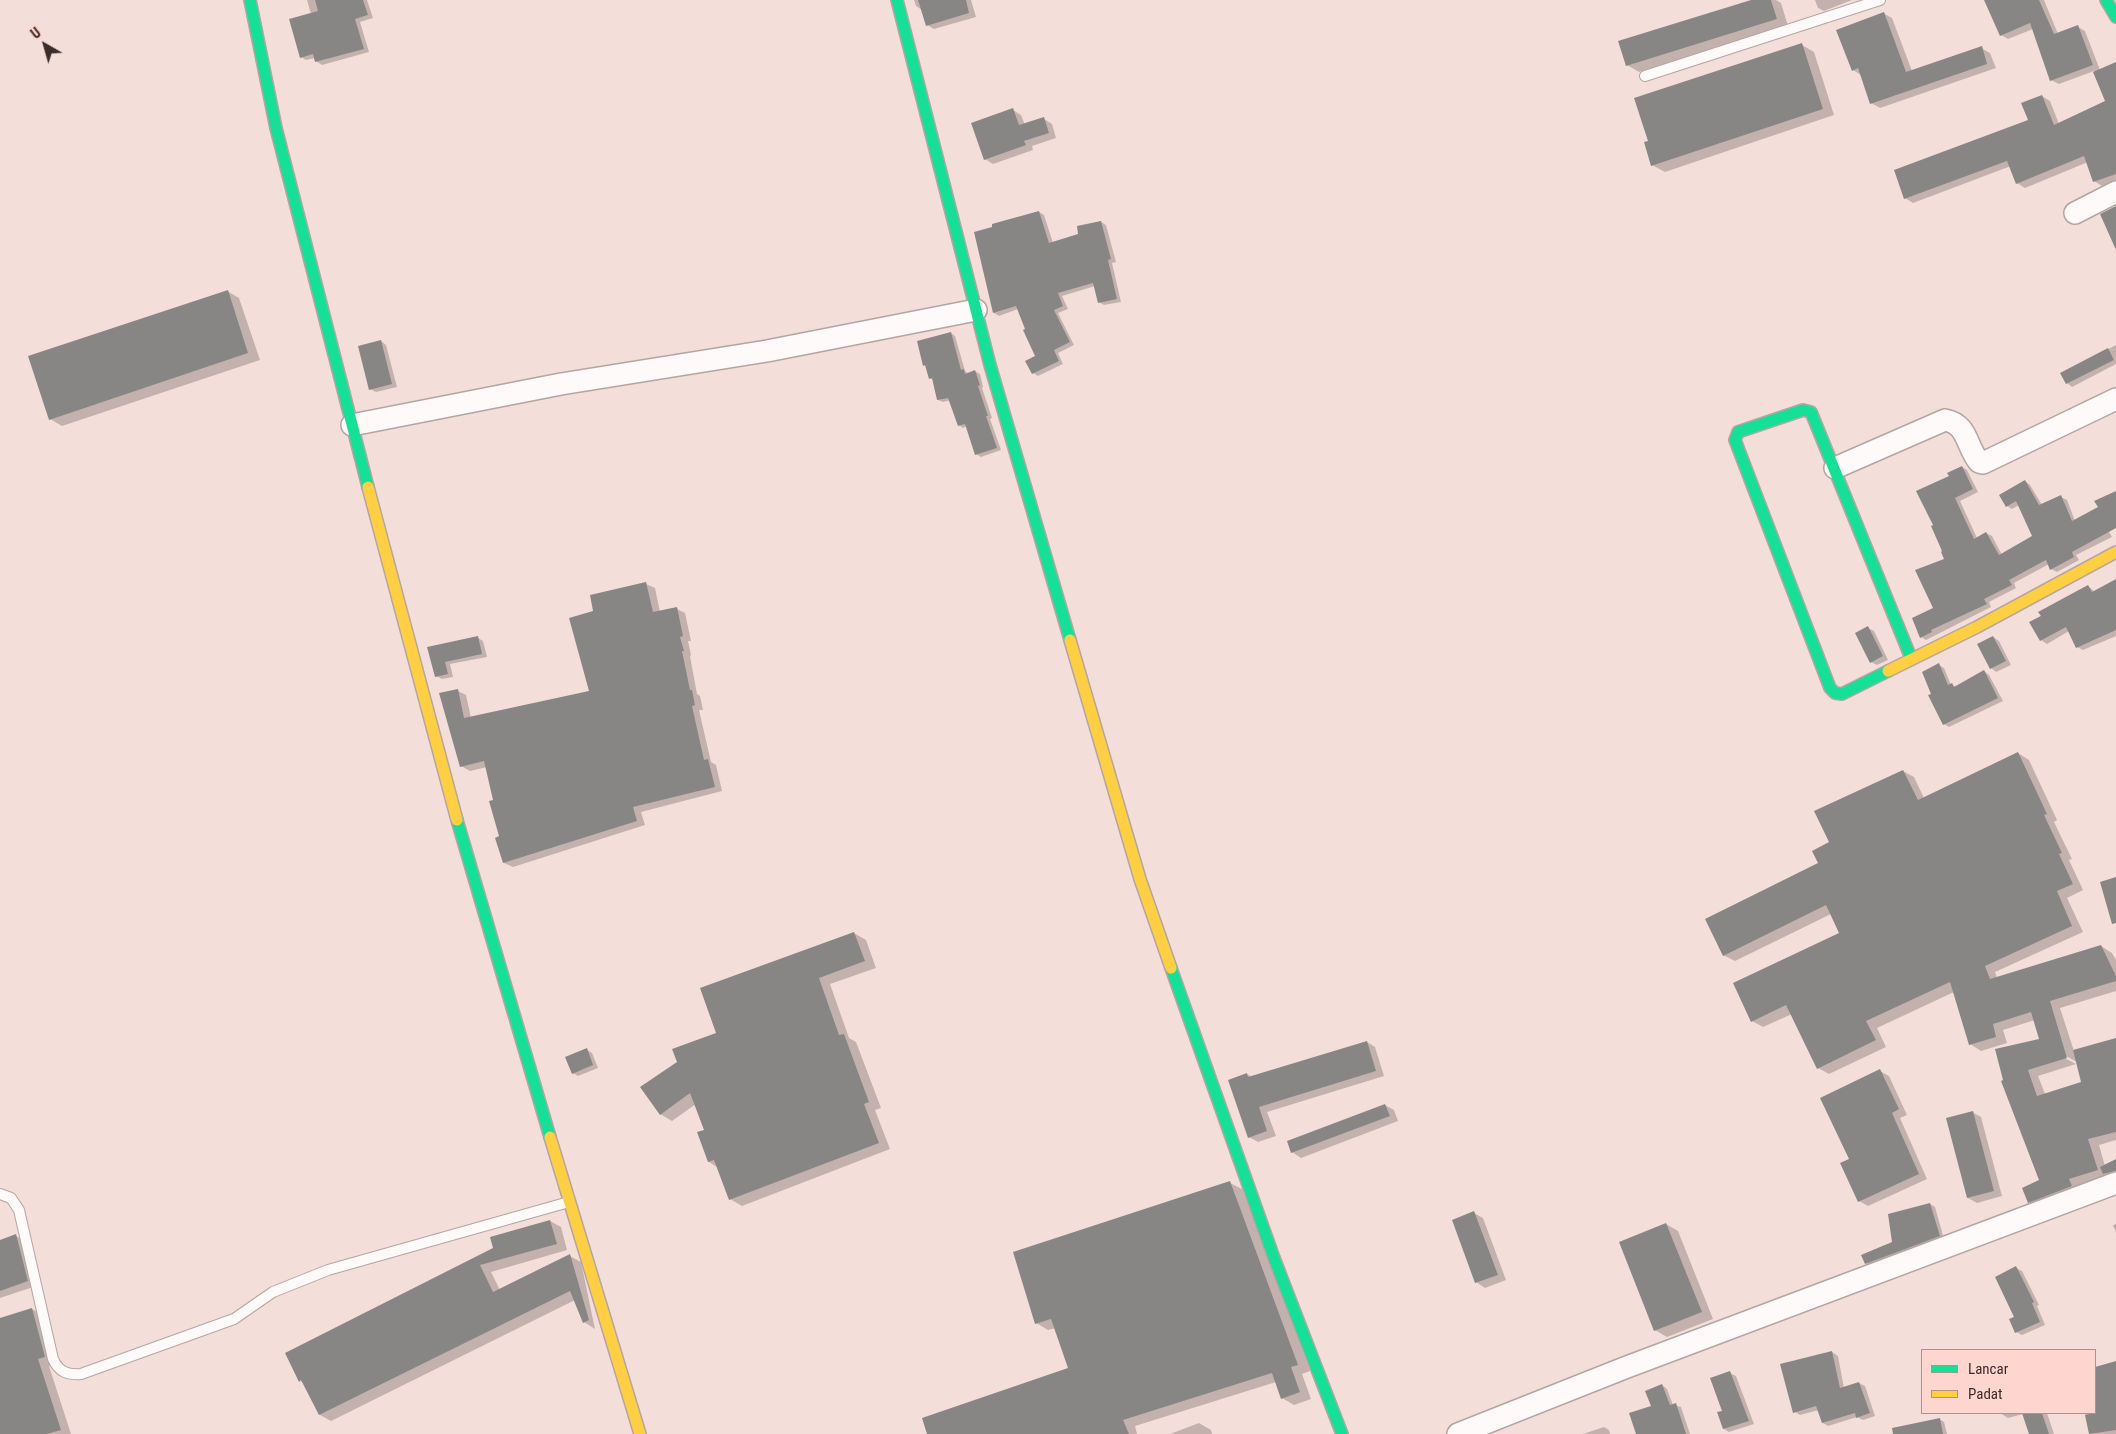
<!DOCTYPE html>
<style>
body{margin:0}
#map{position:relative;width:2116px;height:1434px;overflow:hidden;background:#f4deda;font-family:"Roboto Condensed",sans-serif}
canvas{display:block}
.legend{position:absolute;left:1921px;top:1349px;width:175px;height:65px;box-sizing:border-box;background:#fed6cf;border:1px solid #b0928d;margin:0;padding:6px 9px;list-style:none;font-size:15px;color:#3b2c2a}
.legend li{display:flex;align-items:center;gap:10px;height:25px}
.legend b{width:25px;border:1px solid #b0928d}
.north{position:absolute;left:20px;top:20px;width:50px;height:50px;-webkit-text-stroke:4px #fed6cf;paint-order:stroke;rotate:322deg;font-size:14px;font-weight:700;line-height:20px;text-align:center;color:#3b2c2a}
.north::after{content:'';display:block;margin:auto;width:18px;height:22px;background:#3b2c2a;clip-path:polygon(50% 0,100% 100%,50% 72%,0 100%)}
</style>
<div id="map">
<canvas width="2116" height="1434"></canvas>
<ul class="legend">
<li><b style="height:6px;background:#16e098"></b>Lancar</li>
<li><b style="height:6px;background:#ffcf43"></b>Padat</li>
</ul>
<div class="north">U</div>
</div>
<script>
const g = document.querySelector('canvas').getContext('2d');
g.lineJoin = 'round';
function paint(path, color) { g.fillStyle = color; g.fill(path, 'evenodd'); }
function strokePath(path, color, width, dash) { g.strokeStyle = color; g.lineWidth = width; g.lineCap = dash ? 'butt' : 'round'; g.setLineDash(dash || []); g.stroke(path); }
const shadow = new Path2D(`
 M 307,0 L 367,0 L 373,18 L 360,22 L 369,52 L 322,65 L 316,61 L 315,58 L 306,60 L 301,57 L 311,14 Z
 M 914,0 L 971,0 L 976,17 L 934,29 L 927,25 L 922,10 L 916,6 Z
 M 1755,0 L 1776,0 L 1781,3 L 1788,26 L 1639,72 L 1627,65 Z
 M 1815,0 L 1852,0 L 1824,11 L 1818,8 Z
 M 1986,0 L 2044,0 L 2058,34 L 2078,27 L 2085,31 L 2100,70 L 2116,63 L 2116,181 L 2102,186 L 2094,181 L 2088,162 L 2025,188 L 2017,183 L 2011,166 L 1913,203 L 1905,198 L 2030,121 L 2042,96 L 2050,101 L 2059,124 L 2107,102 L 2094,71 L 2059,84 L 2051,80 L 2033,29 L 2008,39 L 2001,35 Z
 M 1883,13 L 1892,18 L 1912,71 L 1981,48 L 1990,53 L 1996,68 L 1880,108 L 1871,103 L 1861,75 L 1853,70 Z
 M 1802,45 L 1814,52 L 1834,115 L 1665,172 L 1652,165 Z
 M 1013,110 L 1021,115 L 1025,125 L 1044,119 L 1052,124 L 1056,138 L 1032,146 L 1033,150 L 993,164 L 985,159 Z
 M 1039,212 L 1044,215 L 1053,243 L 1080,235 L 1101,222 L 1106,225 L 1116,262 L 1112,263 L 1121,302 L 1104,305 L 1099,302 L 1095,286 L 1062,296 L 1068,309 L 1058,313 L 1074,345 L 1058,353 L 1063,364 L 1038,376 L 1033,373 L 1037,356 L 1018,309 L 999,316 L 994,313 L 976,233 Z
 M 227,291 L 239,298 L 260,360 L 62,426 L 50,419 Z
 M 951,333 L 955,336 L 965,371 L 969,374 L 975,371 L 980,374 L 983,387 L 982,388 L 992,418 L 990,419 L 1001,450 L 981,457 L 976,454 L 967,426 L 963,428 L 959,425 L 951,400 L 943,402 L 938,400 L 934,380 L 930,378 L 927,367 L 924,365 Z
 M 381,341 L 386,345 L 397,387 L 376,392 L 370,389 Z
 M 2116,345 L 2116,364 L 2072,387 L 2067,383 L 2062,374 Z
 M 1962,467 L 1967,470 L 1978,492 L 1960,501 L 1977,538 L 1986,533 L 1992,536 L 2002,555 L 2034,537 L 2019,505 L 2012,509 L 2007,506 L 2025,481 L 2030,485 L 2042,505 L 2061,497 L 2067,500 L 2075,521 L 2099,507 L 2116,492 L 2116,527 L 2108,530 L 2112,537 L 2076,555 L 2079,560 L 2057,572 L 2051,569 L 2049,564 L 2014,583 L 2016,588 L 1989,602 L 1991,607 L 1926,640 L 1921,637 L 1935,609 L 1946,560 L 1950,476 Z
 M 2116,580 L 2116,636 L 2083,650 L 2077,647 L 2069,631 L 2047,644 L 2041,640 L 2031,622 L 2088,586 L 2095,592 Z
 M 646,584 L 655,588 L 660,612 L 677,609 L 685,613 L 691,641 L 688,641 L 691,655 L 690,656 L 697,694 L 700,696 L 703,710 L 699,710 L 711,762 L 716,765 L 722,791 L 641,812 L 645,825 L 513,867 L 504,863 L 495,800 L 487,767 L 470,771 L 461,766 L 458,691 L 466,695 L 471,718 L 591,692 L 595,612 Z
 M 1868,628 L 1874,631 L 1888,660 L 1877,665 L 1871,662 Z
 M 1993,637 L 1999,641 L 2011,665 L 1996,672 L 1991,668 Z
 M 478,638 L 483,641 L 487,657 L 450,664 L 453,677 L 442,679 L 436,676 L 428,648 Z
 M 1939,665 L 1944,668 L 1951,685 L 1957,687 L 1984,671 L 1989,675 L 2003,701 L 1949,727 L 1944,724 L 1932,694 Z
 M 2018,753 L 2029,760 L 2057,820 L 2054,822 L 2072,859 L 2069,860 L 2083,890 L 2067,898 L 2083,932 L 1995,972 L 1997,978 L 2101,946 L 2112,953 L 2116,960 L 2116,991 L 2060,1008 L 2074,1051 L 2116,1039 L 2116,1140 L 2099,1145 L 2105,1166 L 2116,1161 L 2116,1175 L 2040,1208 L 2029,1202 L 2041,1181 L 2003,1082 L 2041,1040 L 2035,1020 L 2003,1030 L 2007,1043 L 1981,1051 L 1970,1044 L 1954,992 L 1877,1028 L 1886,1047 L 1829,1074 L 1818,1068 L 1792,1014 L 1763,1027 L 1752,1021 L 1840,934 L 1831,914 L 1735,961 L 1723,955 L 1820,864 L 1831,843 L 1903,771 L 1914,777 L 1924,798 ZM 2062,1054 L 2077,1062 L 2083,1083 L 2045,1094 L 2038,1076 L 2076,1064 L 2061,1056 Z
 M 854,933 L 866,940 L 876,968 L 830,984 L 849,1038 L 856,1042 L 881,1108 L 875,1110 L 890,1149 L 742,1206 L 730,1199 L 717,1167 L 709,1162 L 705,1131 L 696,1104 L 672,1121 L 660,1114 L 718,1034 Z
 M 1367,1042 L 1375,1047 L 1384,1076 L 1267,1112 L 1276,1136 L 1258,1142 L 1249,1137 L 1247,1074 L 1252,1077 Z
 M 587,1050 L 592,1053 L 598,1068 L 578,1076 L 573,1073 Z
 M 1880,1071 L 1889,1076 L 1907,1115 L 1900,1118 L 1927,1179 L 1868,1206 L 1859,1201 Z
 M 1385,1105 L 1394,1110 L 1398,1121 L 1301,1158 L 1292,1152 Z
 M 1972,1112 L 1981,1117 L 2002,1196 L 1977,1203 L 1968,1198 Z
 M 1230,1183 L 1242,1189 L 1310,1371 L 1302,1374 L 1311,1399 L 1294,1405 L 1282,1398 L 1276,1382 L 1135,1426 L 1137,1434 L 928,1434 L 1070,1369 L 1056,1328 L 1048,1330 L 1036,1323 Z
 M 1930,1204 L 1935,1207 L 1944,1239 L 1871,1266 L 1866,1263 L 1893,1242 Z
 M 1474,1213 L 1483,1218 L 1506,1280 L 1485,1288 L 1476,1282 Z
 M 550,1221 L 561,1227 L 567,1250 L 491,1272 L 500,1290 L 570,1256 L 581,1262 L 595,1329 L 584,1322 L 575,1300 L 331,1421 L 320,1415 L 304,1383 L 300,1381 L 495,1249 Z
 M 1666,1224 L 1678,1231 L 1713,1319 L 1667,1337 L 1655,1330 Z
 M 2116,1224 L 2116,1233 L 2113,1225 Z
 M 16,1236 L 25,1241 L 36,1286 L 0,1298 L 0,1241 Z
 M 2016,1268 L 2022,1271 L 2039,1305 L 2037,1306 L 2045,1325 L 2022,1335 L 2016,1332 Z
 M 32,1309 L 44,1316 L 57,1363 L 49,1366 L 71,1434 L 0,1434 L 0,1320 Z
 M 1832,1352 L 1838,1356 L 1844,1388 L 1859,1383 L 1865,1386 L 1875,1416 L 1863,1420 L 1857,1417 L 1828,1426 L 1823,1423 L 1819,1410 L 1800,1415 L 1795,1412 Z
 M 2116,1362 L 2116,1434 L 2090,1434 L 2085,1413 L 2095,1413 L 2095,1368 Z
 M 1730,1373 L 1736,1376 L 1754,1424 L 1729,1432 L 1724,1429 L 1723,1411 Z
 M 1662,1385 L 1667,1389 L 1673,1405 L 1681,1407 L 1690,1434 L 1637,1434 L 1653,1407 Z
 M 2000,1413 L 2047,1413 L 2054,1434 L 2030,1434 L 2023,1414 L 2008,1418 Z
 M 1939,1419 L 1944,1422 L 1947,1434 L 1904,1434 Z
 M 1199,1423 L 1211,1430 L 1212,1434 L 1170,1434 Z
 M 1604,1427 L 1609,1430 L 1610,1434 L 1583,1434 Z`);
const building = new Path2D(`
 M 315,0 L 363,0 L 368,15 L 355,19 L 364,49 L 315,62 L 313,54 L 300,58 L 289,19 L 318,11 Z
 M 918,0 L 966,0 L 969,13 L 926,26 Z
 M 1751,0 L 1771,0 L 1777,19 L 1626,66 L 1618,41 Z
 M 1984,0 L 2039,0 L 2054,34 L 2078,25 L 2093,65 L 2050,81 L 2030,23 L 2000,36 Z
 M 1884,12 L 1906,72 L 1982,46 L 1987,64 L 1870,104 L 1858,68 L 1852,71 L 1836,30 Z
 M 1802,43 L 1823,109 L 1651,166 L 1644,142 L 1648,141 L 1634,98 Z
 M 2116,62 L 2116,174 L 2093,182 L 2084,156 L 2016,184 L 2007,161 L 1904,199 L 1894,170 L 2028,120 L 2021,103 L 2042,95 L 2054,125 L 2105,101 L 2093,72 Z
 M 1013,108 L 1019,125 L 1044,117 L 1049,133 L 1024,141 L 1026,145 L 984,160 L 971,123 Z
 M 2116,206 L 2116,250 L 2100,214 Z
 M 1039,211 L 1049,243 L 1078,234 L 1077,226 L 1101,221 L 1111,259 L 1108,260 L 1117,299 L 1098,303 L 1093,283 L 1058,293 L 1063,306 L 1054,310 L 1070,342 L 1054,350 L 1059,361 L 1032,374 L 1025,361 L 1035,356 L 1023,330 L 1025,329 L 1016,306 L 993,313 L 974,232 L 992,227 L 992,224 Z
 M 228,290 L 248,353 L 49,420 L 28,356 Z
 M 951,332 L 961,370 L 964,369 L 965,374 L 975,370 L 980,385 L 978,386 L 988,416 L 986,416 L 997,448 L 975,455 L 965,424 L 958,426 L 948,398 L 937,400 L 932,378 L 929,379 L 925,365 L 923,366 L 917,341 Z
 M 381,340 L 392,384 L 369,390 L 358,346 Z
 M 2108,348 L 2114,360 L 2066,384 L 2060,373 Z
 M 1962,466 L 1973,489 L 1955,498 L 1974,539 L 1986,532 L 1999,555 L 2032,536 L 2016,501 L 2006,507 L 1999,495 L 2025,480 L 2039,505 L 2061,495 L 2072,521 L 2098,507 L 2094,501 L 2116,491 L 2116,528 L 2072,552 L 2074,557 L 2050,570 L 2046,560 L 2009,580 L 2012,585 L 1984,599 L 1987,604 L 1931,630 L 1932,632 L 1920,638 L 1912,618 L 1933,608 L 1915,570 L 1944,559 L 1941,552 L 1942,551 L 1931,526 L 1933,525 L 1916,491 L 1949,476 L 1947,473 Z
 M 2116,579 L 2116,630 L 2076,648 L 2066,627 L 2040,641 L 2029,622 L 2041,616 L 2038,612 L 2088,585 L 2092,592 Z
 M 646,582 L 653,612 L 677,607 L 683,636 L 680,637 L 684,651 L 682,651 L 690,690 L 692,690 L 695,705 L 692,706 L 704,760 L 708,759 L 715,787 L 633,807 L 637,821 L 503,863 L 495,838 L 499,836 L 489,801 L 493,800 L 484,761 L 460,767 L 439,693 L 458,689 L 464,718 L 589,691 L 569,618 L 593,611 L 590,595 Z
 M 1868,626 L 1883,656 L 1870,663 L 1855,633 Z
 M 478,636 L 482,654 L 445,662 L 448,674 L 435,677 L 427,647 Z
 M 1993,636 L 2006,661 L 1990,669 L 1977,644 Z
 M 1939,663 L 1948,685 L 1952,683 L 1954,687 L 1984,670 L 1998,698 L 1943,725 L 1928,695 L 1931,694 L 1922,672 Z
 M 2018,752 L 2047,814 L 2044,815 L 2062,853 L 2059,854 L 2073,884 L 2057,891 L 2072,926 L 1985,966 L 1990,979 L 2101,945 L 2116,976 L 2116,981 L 2050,1001 L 2067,1058 L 2028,1070 L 2037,1096 L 2081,1082 L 2073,1050 L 2116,1038 L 2116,1132 L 2088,1139 L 2098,1170 L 2069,1179 L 2072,1186 L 2028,1203 L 2022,1188 L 2039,1180 L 2001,1081 L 2003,1080 L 1995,1049 L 2039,1039 L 2031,1012 L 1993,1024 L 1996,1037 L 1969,1045 L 1950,982 L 1866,1021 L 1876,1040 L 1817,1069 L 1786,1005 L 1751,1022 L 1733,983 L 1839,933 L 1826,905 L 1723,956 L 1705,919 L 1818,863 L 1812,851 L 1829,842 L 1814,811 L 1903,770 L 1918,800 Z
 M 2116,877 L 2116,923 L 2112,924 L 2100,882 Z
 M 854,932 L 865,961 L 819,978 L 839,1035 L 844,1034 L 869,1102 L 864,1104 L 879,1143 L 729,1200 L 714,1160 L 708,1162 L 697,1132 L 704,1130 L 690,1093 L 660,1115 L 640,1087 L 677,1062 L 672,1049 L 716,1033 L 700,988 Z
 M 1367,1041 L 1376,1071 L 1259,1107 L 1267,1131 L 1248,1138 L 1228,1080 L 1247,1073 L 1248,1077 Z
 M 587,1048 L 593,1065 L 572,1074 L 565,1057 Z
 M 1880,1069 L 1899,1109 L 1892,1113 L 1919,1174 L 1858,1202 L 1840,1163 L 1849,1159 L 1820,1098 Z
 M 1385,1104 L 1390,1116 L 1291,1153 L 1287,1141 Z
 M 1973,1111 L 1994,1191 L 1967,1198 L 1946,1118 Z
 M 2116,1159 L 2116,1171 L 2103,1174 L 2100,1167 Z
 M 1230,1181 L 1298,1365 L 1291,1367 L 1300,1392 L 1281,1399 L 1272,1373 L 1123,1420 L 1129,1434 L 927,1434 L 922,1418 L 1068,1368 L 1051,1319 L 1035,1324 L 1013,1252 Z
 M 1930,1203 L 1940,1236 L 1865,1264 L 1861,1255 L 1892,1242 L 1888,1214 Z
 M 1474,1211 L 1498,1275 L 1475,1283 L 1452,1220 Z
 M 550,1220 L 557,1244 L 480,1265 L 493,1292 L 570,1254 L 589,1320 L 583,1323 L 570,1291 L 319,1415 L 301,1380 L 299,1382 L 285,1353 L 493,1248 L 490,1237 Z
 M 1666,1223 L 1702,1312 L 1654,1331 L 1619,1242 Z
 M 16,1234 L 28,1281 L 0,1291 L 0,1240 Z
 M 2016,1266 L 2034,1302 L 2032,1303 L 2040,1322 L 2015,1333 L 2009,1319 L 2014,1317 L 1995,1277 Z
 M 32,1308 L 45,1357 L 38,1359 L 61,1430 L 47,1434 L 0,1434 L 0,1318 Z
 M 1832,1351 L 1840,1388 L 1859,1382 L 1870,1413 L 1856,1418 L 1855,1413 L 1822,1423 L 1816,1406 L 1793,1413 L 1780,1364 Z
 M 2116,1361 L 2116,1430 L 2089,1434 L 2085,1415 L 2095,1413 L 2095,1367 Z
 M 1730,1371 L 1749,1421 L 1723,1429 L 1717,1412 L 1722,1411 L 1710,1378 Z
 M 1662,1384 L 1670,1405 L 1676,1403 L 1686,1434 L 1636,1434 L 1629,1413 L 1651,1406 L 1645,1391 Z
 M 2022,1413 L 2042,1413 L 2049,1434 L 2029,1434 Z
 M 1940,1418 L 1943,1434 L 1893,1434 L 1892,1428 Z`);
const lane = new Path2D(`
 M 1645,76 L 1880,0
 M 0,1194 L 11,1198 L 19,1210 L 53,1359 C 59,1372 67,1375 81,1374 L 234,1319 L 273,1292 L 328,1270 L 569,1202`);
const street = new Path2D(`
 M 2075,213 L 2116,192
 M 352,425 L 561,384 L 767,351 L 976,310
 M 1835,468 L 1945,420 C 1968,424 1966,446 1979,462 L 1983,463 L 2116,399
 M 1458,1434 L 1627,1367 L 2116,1183`);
const fast = new Path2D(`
 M 250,0 L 276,128 L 368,487
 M 897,0 L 990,365 L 1070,640
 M 2106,0 L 2116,17
 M 1888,671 L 1842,694 L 1835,693 L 1830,688 L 1735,440 L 1738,432 L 1803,410 L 1811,412 L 1911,658
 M 457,820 L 550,1137
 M 1171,968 L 1274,1258 L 1342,1434`);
const slow = new Path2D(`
 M 368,487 L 457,820
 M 1070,640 L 1140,879 L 1171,968
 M 1888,671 L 1977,627 L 2116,552
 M 550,1137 L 640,1434`);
paint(shadow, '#0003');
paint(building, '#888684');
strokePath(lane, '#b5a5a2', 12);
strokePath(street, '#b5a5a2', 24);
strokePath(fast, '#b5a5a2', 14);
strokePath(slow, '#b5a5a2', 14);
strokePath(lane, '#fdfaf9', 10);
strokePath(street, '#fdfaf9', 21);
strokePath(fast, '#16e098', 11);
strokePath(slow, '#ffcf43', 11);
</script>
